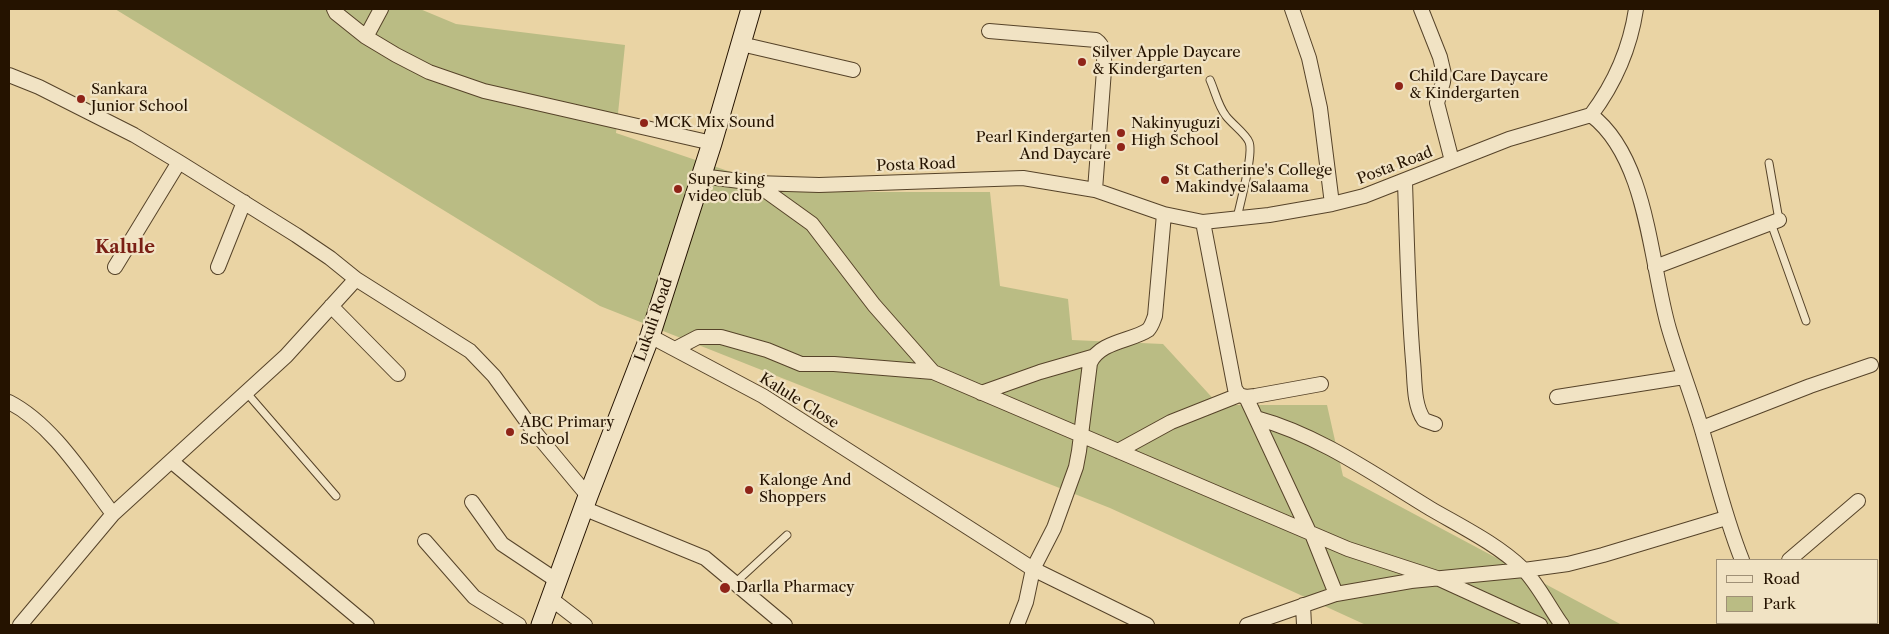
<!DOCTYPE html>
<style>
body{margin:0}
#map{position:relative;width:1889px;height:634px;overflow:hidden;background:#ead4a4;font-family:"Libre Caslon Text",serif}
canvas{display:block}
.frame{position:absolute;inset:0;border:10px solid #251300;pointer-events:none}
.legend{position:absolute;left:1716px;top:559px;width:162px;height:65px;box-sizing:border-box;background:#f1e3c4;border:1px solid #9f9076;margin:0;padding:6px 9px;list-style:none;font-size:15px;color:#251300}
.legend li{display:flex;align-items:center;gap:10px;height:25px}
.legend b{width:25px;border:1px solid #9f9076}
</style>
<div id="map">
<canvas width="1889" height="634"></canvas>
<div class="frame"></div>
<ul class="legend">
<li><b style="height:6px;background:#f1e3c4"></b>Road</li>
<li><b style="height:14px;background:#babc84"></b>Park</li>
</ul>
</div>
<script>
const g = document.querySelector('canvas').getContext('2d');
g.lineJoin = 'round';
function paint(path, color) { g.fillStyle = color; g.fill(path, 'evenodd'); }
function strokePath(path, color, width, dash) { g.strokeStyle = color; g.lineWidth = width; g.lineCap = dash ? 'butt' : 'round'; g.setLineDash(dash || []); g.stroke(path); }
function write(font, color, halo, rows, align = 'center') {
  g.font = font + ' "Libre Caslon Text",serif'; g.lineWidth = 4.5; g.setLineDash([]); g.textBaseline = 'middle'; g.strokeStyle = halo; g.fillStyle = color; for (const [text, x, y, turn = 0] of rows) {
    g.save(); g.translate(x, y); g.rotate((+turn || 0) * Math.PI / 180); g.textAlign = isNaN(turn) ? turn : align; if (halo) g.strokeText(text, 0, 0); g.fillText(text, 0, 0); g.restore();
  }
}
const green = new Path2D(`
 M 115,9 L 420,9 L 456,24 L 625,45 L 616,133 L 790,192 L 990,192 L 1000,286 L 1068,299 L 1072,340 L 1163,344 L 1219,405 L 1327,405 L 1343,476 L 1622,625 L 1366,625 L 1110,508 L 600,306 Z`);
const lane = new Path2D(`
 M 1210,80 C 1215,91 1218,106 1226,116 C 1232,124 1246,134 1249,142 C 1254,153 1240,204 1237,218
 M 1769,163 L 1779,220
 M 1771,223 L 1806,321
 M 246,392 L 336,496
 M 735,583 L 787,535`);
const street = new Path2D(`
 M 334,9 L 336,13 L 366,37 L 396,55 L 429,72 L 484,91 L 712,143
 M 1292,9 L 1309,58 L 1320,108 L 1332,204
 M 1421,9 L 1440,57 L 1444,74 L 1443,82 L 1437,103 L 1452,161
 M 989,31 L 1096,40 C 1106,47 1104,59 1104,70 L 1095,190
 M 366,37 L 381,9
 M 741,44 L 853,70
 M 9,75 L 39,87 L 134,135 L 179,162 L 296,235 L 330,258 L 356,279 L 470,351 L 494,376 L 533,430 L 588,496
 M 1591,115 C 1648,158 1650,264 1669,329 C 1679,363 1692,396 1702,430 C 1715,474 1725,518 1742,560
 M 1591,115 C 1615,83 1630,49 1636,9
 M 701,176 L 755,183 L 819,185 L 1023,178 L 1095,190 L 1164,214 L 1203,222 L 1269,215 L 1332,204 L 1364,196 L 1509,139 L 1591,115
 M 1405,182 C 1407,241 1408,301 1413,361 C 1415,380 1413,404 1424,420 L 1435,424
 M 755,183 L 812,224 L 874,305 L 933,372
 M 1203,222 L 1235,389 L 1239,395 L 1246,397 L 1255,396 L 1321,384
 M 115,267 L 179,162
 M 218,267 L 244,202
 M 1655,267 L 1779,220
 M 331,306 L 398,374
 M 650,336 L 763,396 L 1033,569 L 1147,625
 M 675,349 L 698,337 L 721,337 L 767,350 L 801,364 L 834,364 L 933,372 L 1348,549 L 1437,578 L 1540,625
 M 981,393 L 1040,372 L 1092,357
 M 1246,397 L 1309,532
 M 1557,397 L 1684,377
 M 9,402 C 52,424 84,476 113,514
 M 1256,418 C 1319,435 1375,475 1431,509 C 1462,527 1497,544 1523,569 C 1536,581 1551,610 1562,625
 M 1702,428 L 1810,386 L 1871,365
 M 1118,451 L 1171,422 L 1239,395
 M 171,461 L 367,625
 M 472,502 L 502,544 L 556,580
 M 583,508 L 705,558 L 785,625
 M 1312,534 L 1336,594
 M 425,541 L 474,597 L 519,625
 M 1789,560 L 1858,501
 M 550,598 L 585,625
 M 1303,605 L 1304,625
 M 1768,623 L 1769,625
 M 20,625 L 113,514 L 286,356 L 356,279
 M 1017,625 L 1026,602 L 1033,569 L 1054,528 L 1076,467 L 1079,451 L 1090,363 C 1100,341 1132,341 1148,330 C 1152,326 1153,321 1155,316 L 1164,214
 M 1247,625 L 1336,594 L 1411,581 L 1524,570 L 1568,564 L 1603,555 L 1726,518`);
const secondary = new Path2D(`
 M 541,625 L 588,496 L 650,336 L 712,143 L 751,9`);
const markers = [
 [1082,62,5,"#8f2418"],
 [1399,86,5,"#8f2418"],
 [81,99,5,"#8f2418"],
 [644,123,5,"#8f2418"],
 [1121,133,5,"#8f2418"],
 [1121,147,5,"#8f2418"],
 [1165,180,5,"#8f2418"],
 [678,189,5,"#8f2418"],
 [510,432,5,"#8f2418"],
 [749,490,5,"#8f2418"],
 [725,588,6,"#8f2418"]
];
const poiNames = [
 ["Silver Apple Daycare",1092,53],
 ["& Kindergarten",1092,70],
 ["Child Care Daycare",1409,77],
 ["& Kindergarten",1409,94],
 ["Sankara",91,90],
 ["Junior School",91,107],
 ["MCK Mix Sound",654,123],
 ["Nakinyuguzi",1131,124],
 ["High School",1131,141],
 ["Pearl Kindergarten",1111,138,"right"],
 ["And Daycare",1111,155,"right"],
 ["St Catherine's College",1175,171],
 ["Makindye Salaama",1175,188],
 ["Super king",688,180],
 ["video club",688,197],
 ["ABC Primary",520,423],
 ["School",520,440],
 ["Kalonge And",759,481],
 ["Shoppers",759,498],
 ["Darlla Pharmacy",736,588]
];
const streetNames = [
 ["Posta Road",916,165,-2],
 ["Posta Road",1395,166,-21],
 ["Lukuli Road",654,320,-71],
 ["Kalule Close",799,401,32]
];
const quarterNames = [
 ["Kalule",125,248]
];
paint(green, '#babc84');
strokePath(lane, '#564329', 9);
strokePath(street, '#564329', 16);
strokePath(secondary, '#251300', 21);
strokePath(lane, '#f1e3c4', 7);
strokePath(street, '#f1e3c4', 14);
strokePath(secondary, '#f1e3c4', 19);
for (const [x, y, r, color] of markers) { const dot = new Path2D(); dot.arc(x, y, r, 0, 2 * Math.PI); g.fillStyle = color; g.fill(dot); strokePath(dot, '#f1e3c4', 2); }
write('15px', '#251300', '#f1e3c4', poiNames, 'left');
write('15px', '#251300', '#f1e3c4', streetNames);
write('bold 18px', '#7a1f14', '#f1e3c4', quarterNames);
</script>
